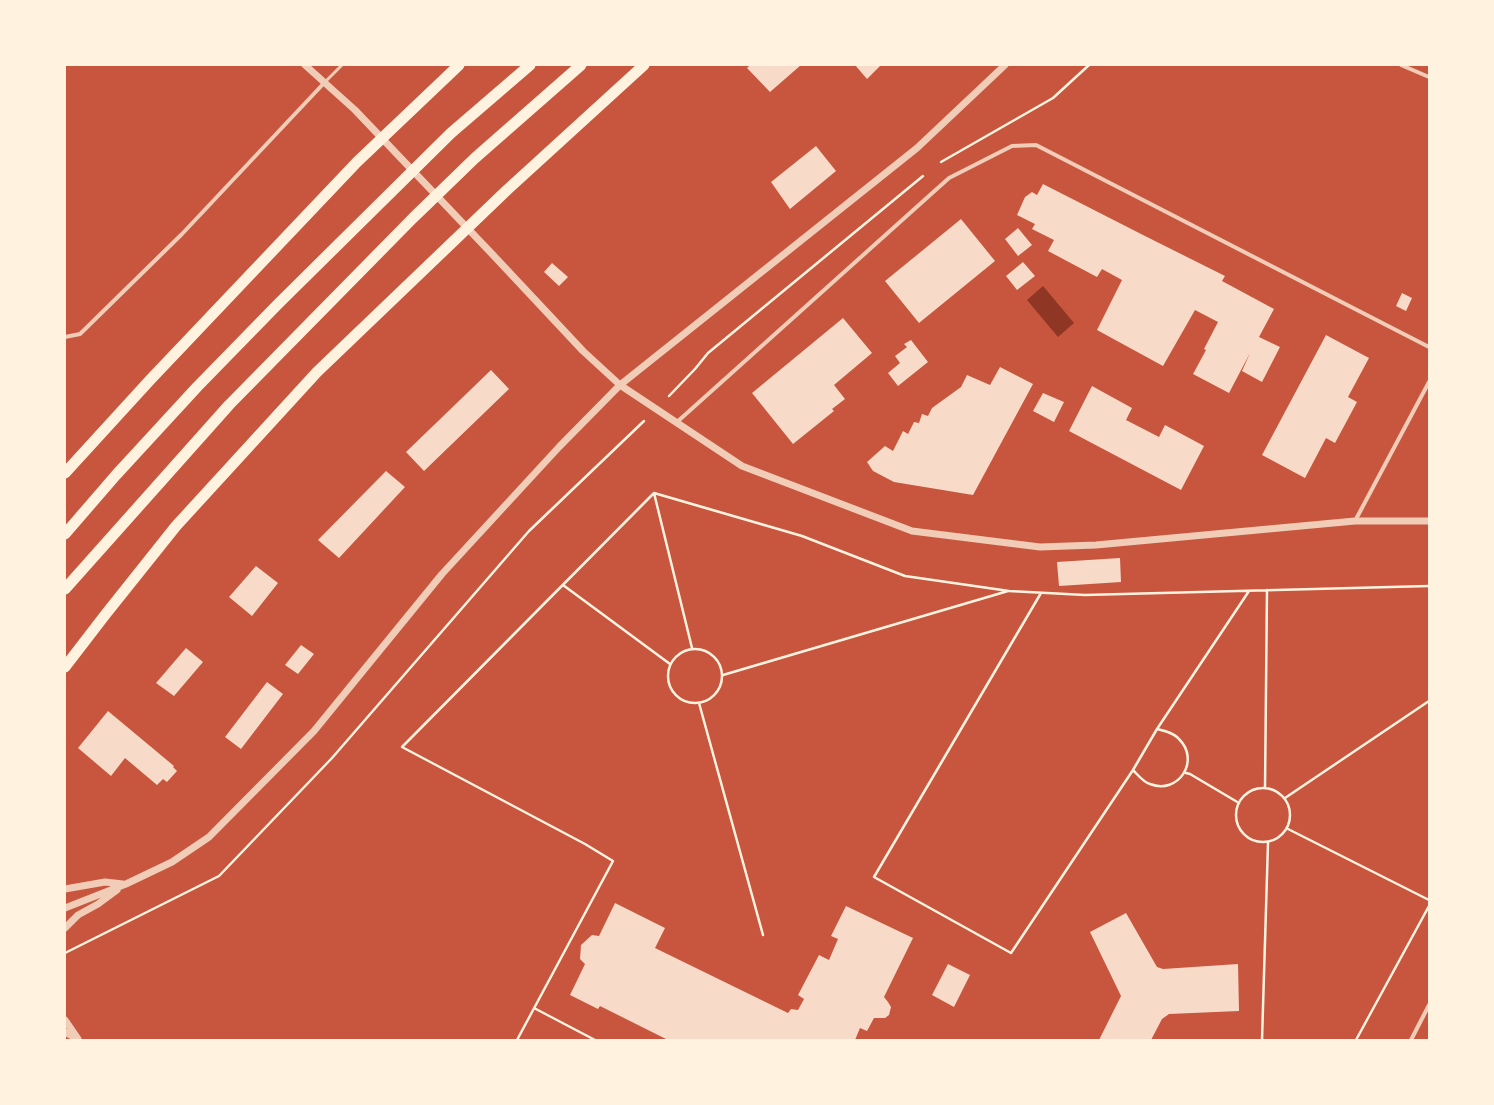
<!DOCTYPE html>
<style>
body{margin:0}
#map{position:relative;width:1494px;height:1105px;overflow:hidden;background:#c8553d;font-family:Figtree,sans-serif}
canvas{display:block}
.frame{position:absolute;inset:0;border:66px solid #fff3e0;pointer-events:none}
</style>
<div id="map">
<canvas width="1494" height="1105"></canvas>
<div class="frame"></div>
</div>
<script>
const g = document.querySelector('canvas').getContext('2d');
g.lineJoin = 'round';
function paint(path, color) { g.fillStyle = color; g.fill(path, 'evenodd'); }
function strokePath(path, color, width, dash) { g.strokeStyle = color; g.lineWidth = width; g.lineCap = dash ? 'butt' : 'round'; g.setLineDash(dash || []); g.stroke(path); }
const water = new Path2D(`
 M 1043,286 L 1074,323 L 1058,337 L 1027,300 Z`);
const building = new Path2D(`
 M 750,65 L 801,65 L 770,92 L 747,68 Z
 M 855,65 L 881,65 L 867,79 Z
 M 816,146 L 836,171 L 790,209 L 771,182 Z
 M 1043,184 L 1145,236 L 1225,276 L 1222,281 L 1274,309 L 1259,337 L 1280,347 L 1262,382 L 1242,371 L 1250,353 L 1229,393 L 1193,374 L 1206,350 L 1204,349 L 1218,322 L 1195,310 L 1163,366 L 1097,330 L 1122,280 L 1102,269 L 1097,277 L 1048,251 L 1054,240 L 1032,229 L 1035,224 L 1017,215 L 1025,197 L 1032,192 L 1037,195 Z
 M 961,219 L 995,261 L 919,323 L 885,281 Z
 M 1018,228 L 1032,245 L 1018,256 L 1005,239 Z
 M 1023,262 L 1035,276 L 1017,290 L 1006,276 Z
 M 552,263 L 568,277 L 559,286 L 544,272 Z
 M 1402,293 L 1412,298 L 1406,311 L 1396,306 Z
 M 843,318 L 872,353 L 834,385 L 845,399 L 832,409 L 834,411 L 793,444 L 752,393 Z
 M 1326,335 L 1369,358 L 1348,397 L 1357,402 L 1335,443 L 1326,438 L 1305,478 L 1262,455 Z
 M 911,340 L 928,362 L 898,386 L 888,373 L 900,363 L 895,356 L 907,347 L 904,344 Z
 M 1000,367 L 1033,384 L 973,495 L 894,482 L 873,471 L 867,462 L 885,446 L 893,451 L 903,431 L 908,434 L 914,422 L 919,423 L 922,414 L 928,416 L 932,408 L 961,387 L 967,375 L 990,385 Z
 M 491,370 L 509,389 L 424,471 L 406,452 Z
 M 1092,386 L 1132,408 L 1126,420 L 1159,437 L 1165,425 L 1204,446 L 1181,490 L 1069,431 Z
 M 1043,393 L 1064,402 L 1054,422 L 1033,411 Z
 M 386,471 L 405,487 L 339,558 L 318,540 Z
 M 1120,558 L 1121,582 L 1059,586 L 1057,562 Z
 M 256,566 L 278,583 L 252,616 L 229,597 Z
 M 301,645 L 314,654 L 298,674 L 285,665 Z
 M 186,648 L 203,662 L 174,696 L 156,683 Z
 M 267,682 L 283,694 L 241,749 L 225,737 Z
 M 108,711 L 174,766 L 173,767 L 177,771 L 167,782 L 163,779 L 157,785 L 125,758 L 111,776 L 78,748 Z
 M 615,903 L 665,928 L 655,948 L 788,1013 L 791,1009 L 798,1010 L 804,999 L 798,995 L 819,955 L 829,960 L 838,939 L 831,936 L 846,906 L 913,938 L 884,997 L 888,1002 L 891,1007 L 889,1015 L 885,1018 L 874,1018 L 867,1031 L 860,1028 L 855,1040 L 668,1040 L 600,1006 L 598,1009 L 570,995 L 585,964 L 580,959 L 581,945 L 592,935 L 599,936 Z
 M 1126,913 L 1157,967 L 1163,969 L 1238,964 L 1239,1011 L 1169,1014 L 1162,1019 L 1151,1040 L 1099,1040 L 1121,996 L 1090,932 Z
 M 948,964 L 970,975 L 954,1007 L 932,995 Z`);
const path = new Path2D(`
 M 941,162 L 1053,98 L 1089,65
 M 669,396 L 695,369 L 708,353 L 923,176
 M 654,493 L 692,648
 M 563,585 L 670,664
 M 1041,593 L 874,877 L 1011,953 L 1133,770
 M668 676a27 27 0 1 1 54 0a27 27 0 1 1-54 0Z
 M 723,675 L 1008,591
 M 699,703 L 763,935
 M 1157,729 C 1165,731 1174,733 1179,739 C 1201,761 1178,795 1150,784 C 1143,782 1138,775 1133,770 Z
 M 1157,729 L 1249,591
 M 1186,773 L 1190,774 L 1239,803
 M1236 815a27 27 0 1 1 54 0a27 27 0 1 1-54 0Z
 M 1265,788 L 1267,590
 M 1285,798 L 1429,701
 M 1288,829 L 1429,900
 M 65,953 L 219,876 L 332,758 L 529,531 L 644,421
 M 534,1008 L 595,1040
 M 517,1040 L 613,861 L 585,844 L 402,747 L 654,493 L 802,536 L 905,576 L 1009,591 L 1085,595 L 1429,586
 M 1262,1040 L 1268,843
 M 1356,1040 L 1429,906`);
const service = new Path2D(`
 M 325,82 L 342,65`);
const minor = new Path2D(`
 M 1401,65 L 1429,77
 M 65,337 L 80,334 L 182,234 L 325,82
 M 677,422 L 949,178 L 1012,146 L 1036,145 L 1429,347
 M 1355,521 L 1429,382
 M 1411,1040 L 1429,1005`);
const tertiary = new Path2D(`
 M 305,65 L 355,110 L 494,256 L 583,351 L 620,385 L 742,466 L 912,531 L 1040,547 L 1096,545 L 1355,521 L 1429,521
 M 65,889 L 105,882 L 123,884
 M 65,908 L 126,884 L 172,862 L 209,837 L 314,731 L 442,574 L 559,447 L 620,385 L 917,148 L 1005,65
 M 65,928 L 78,915 L 98,904 L 117,890
 M 65,1020 L 78,1039
 M 65,1032 L 77,1039`);
const trunk = new Path2D(`
 M 65,473 L 150,380 L 357,162 L 459,65
 M 65,534 L 116,475 L 197,387 L 278,304 L 451,133 L 530,65
 M 65,589 L 229,405 L 413,218 L 475,158 L 581,65
 M 65,667 L 105,615 L 176,526 L 317,372 L 507,190 L 644,65`);
paint(water, '#8f3625');
paint(building, '#f7dbc8');
strokePath(path, '#fff3e0', 2.5);
strokePath(service, '#f1ccb7', 3);
strokePath(minor, '#f1ccb7', 4);
strokePath(tertiary, '#f1ccb7', 7);
strokePath(trunk, '#fff3e0', 11);
</script>
